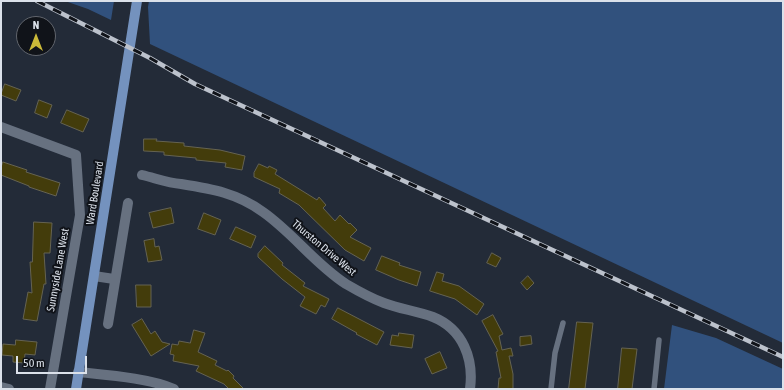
<!DOCTYPE html>
<style>
body{margin:0}
#map{position:relative;width:784px;height:390px;overflow:hidden;background:#232b38;font-family:"Asap Condensed",sans-serif}
canvas{display:block}
.frame{position:absolute;inset:0;border:2px solid #dbe1ea;pointer-events:none}
.north{position:absolute;left:16px;top:16px;width:40px;height:40px;box-sizing:border-box;background:#101319;border:1px solid #61656d;border-radius:50%;rotate:0deg;font-size:11px;font-weight:700;line-height:16px;text-align:center;color:#dbe1ea}
.north::after{content:'';display:block;margin:auto;width:14px;height:18px;background:#cbba39;clip-path:polygon(50% 0,100% 100%,50% 72%,0 100%)}
.scale{position:absolute;left:16px;top:356px;width:71px;height:18px;box-sizing:border-box;border:2px solid #dbe1ea;border-top:0;padding-left:5px;font-size:12px;line-height:14px;white-space:nowrap;color:#dbe1ea;-webkit-text-stroke:3px #101319;paint-order:stroke}
</style>
<div id="map">
<canvas width="784" height="390"></canvas>
<div class="frame"></div>
<div class="north">N</div>
<div class="scale">50 m</div>
</div>
<script>
const g = document.querySelector('canvas').getContext('2d');
g.lineJoin = 'round';
function paint(path, color) { g.fillStyle = color; g.fill(path, 'evenodd'); }
function strokePath(path, color, width, dash) { g.strokeStyle = color; g.lineWidth = width; g.lineCap = dash ? 'butt' : 'round'; g.setLineDash(dash || []); g.stroke(path); }
function write(font, color, halo, rows, align = 'center') {
  g.font = font + ' "Asap Condensed",sans-serif'; g.lineWidth = 4; g.setLineDash([]); g.textBaseline = 'middle'; g.strokeStyle = halo; g.fillStyle = color; for (const [text, x, y, turn = 0] of rows) {
    g.save(); g.translate(x, y); g.rotate((+turn || 0) * Math.PI / 180); g.textAlign = isNaN(turn) ? turn : align; if (halo) g.strokeText(text, 0, 0); g.fillText(text, 0, 0); g.restore();
  }
}
const forest = new Path2D(`
 M 65,1 L 114,1 L 111,20 L 88,9 Z
 M 149,1 L 783,1 L 783,343 L 150,44 L 148,7 Z
 M 672,325 L 716,338 L 783,369 L 783,389 L 664,389 Z`);
const building = new Path2D(`
 M 5,84 L 21,90 L 16,101 L 1,95 Z
 M 39,100 L 52,105 L 47,118 L 35,113 Z
 M 67,110 L 89,119 L 83,132 L 61,123 Z
 M 144,139 L 157,139 L 156,141 L 184,143 L 184,146 L 220,150 L 245,156 L 242,170 L 225,167 L 226,163 L 196,160 L 196,158 L 164,155 L 164,152 L 144,151 Z
 M 3,162 L 27,170 L 26,172 L 60,183 L 56,196 L 29,187 L 29,186 L 1,175 L 1,168 Z
 M 259,164 L 268,168 L 269,166 L 277,170 L 275,174 L 317,200 L 319,197 L 326,205 L 323,208 L 335,221 L 340,215 L 349,224 L 350,223 L 357,230 L 350,237 L 371,248 L 364,261 L 345,250 L 299,205 L 279,193 L 280,189 L 254,177 L 254,173 Z
 M 171,208 L 174,223 L 153,228 L 149,213 Z
 M 204,213 L 221,220 L 215,235 L 198,229 Z
 M 34,222 L 52,223 L 50,253 L 44,253 L 46,284 L 44,284 L 37,321 L 23,319 L 28,292 L 32,293 L 30,262 L 32,262 Z
 M 236,227 L 256,236 L 251,248 L 230,239 Z
 M 154,239 L 155,247 L 159,246 L 162,260 L 148,262 L 144,241 Z
 M 265,246 L 283,263 L 282,265 L 305,283 L 303,286 L 329,299 L 325,307 L 321,305 L 316,314 L 300,306 L 305,297 L 282,279 L 258,257 L 258,254 Z
 M 492,253 L 501,258 L 496,267 L 487,263 Z
 M 382,256 L 400,263 L 399,265 L 421,272 L 417,286 L 399,280 L 376,270 Z
 M 437,272 L 444,274 L 442,281 L 459,286 L 484,304 L 477,315 L 455,299 L 430,291 Z
 M 528,276 L 534,283 L 527,290 L 521,283 Z
 M 136,285 L 151,285 L 151,307 L 137,307 Z
 M 338,308 L 384,332 L 377,345 L 356,334 L 357,333 L 332,319 Z
 M 493,315 L 503,334 L 499,336 L 502,350 L 511,348 L 513,356 L 509,356 L 513,374 L 513,389 L 498,389 L 499,378 L 501,378 L 496,352 L 498,351 L 482,321 Z
 M 142,319 L 151,334 L 155,331 L 162,342 L 170,344 L 151,356 L 132,325 Z
 M 577,322 L 593,323 L 585,389 L 569,389 Z
 M 194,330 L 205,333 L 198,352 L 217,361 L 215,365 L 227,371 L 228,370 L 234,376 L 233,378 L 244,389 L 229,389 L 224,384 L 196,371 L 199,366 L 173,361 L 174,355 L 170,354 L 172,344 L 178,345 L 179,341 L 190,343 Z
 M 399,333 L 414,335 L 412,348 L 390,345 L 392,335 L 398,336 Z
 M 531,336 L 532,344 L 520,346 L 520,337 Z
 M 16,340 L 37,342 L 35,355 L 25,354 L 24,363 L 13,362 L 13,356 L 2,355 L 3,344 L 15,345 Z
 M 622,348 L 637,349 L 632,389 L 618,389 Z
 M 440,352 L 447,368 L 432,374 L 425,359 Z`);
const lane = new Path2D(`
 M 551,389 L 555,353 L 563,323
 M 654,389 L 659,340`);
const street = new Path2D(`
 M 1,127 L 76,155 L 80,215 L 50,389
 M 142,175 C 155,178 168,183 181,184 C 212,189 237,193 263,212 C 293,233 315,264 346,284 C 358,291 370,298 384,303 C 400,309 417,311 433,317 C 463,329 474,359 470,389
 M 94,276 L 114,279
 M 108,324 L 128,203
 M 78,372 C 106,375 150,378 174,389
 M 1,387 L 9,389`);
const primary = new Path2D(`
 M 76,389 L 137,1`);
const rail = new Path2D(`
 M 37,1 L 150,58 L 195,84 L 783,357`);
const streetNames = [
 ["Ward Boulevard",95,193,-81],
 ["Thurston Drive West",324,248,40],
 ["Sunnyside Lane West",58,270,-80]
];
paint(forest, '#31517d');
paint(building, '#433c0b');
strokePath(building, '#656352', 1);
strokePath(lane, '#677180', 5.5);
strokePath(street, '#677180', 10);
strokePath(primary, '#7492be', 10);
strokePath(rail, '#bcc2cc', 4.5);
strokePath(rail, '#101319', 3, [9]);
write('11px', '#dbe1ea', '#101319', streetNames);
</script>
